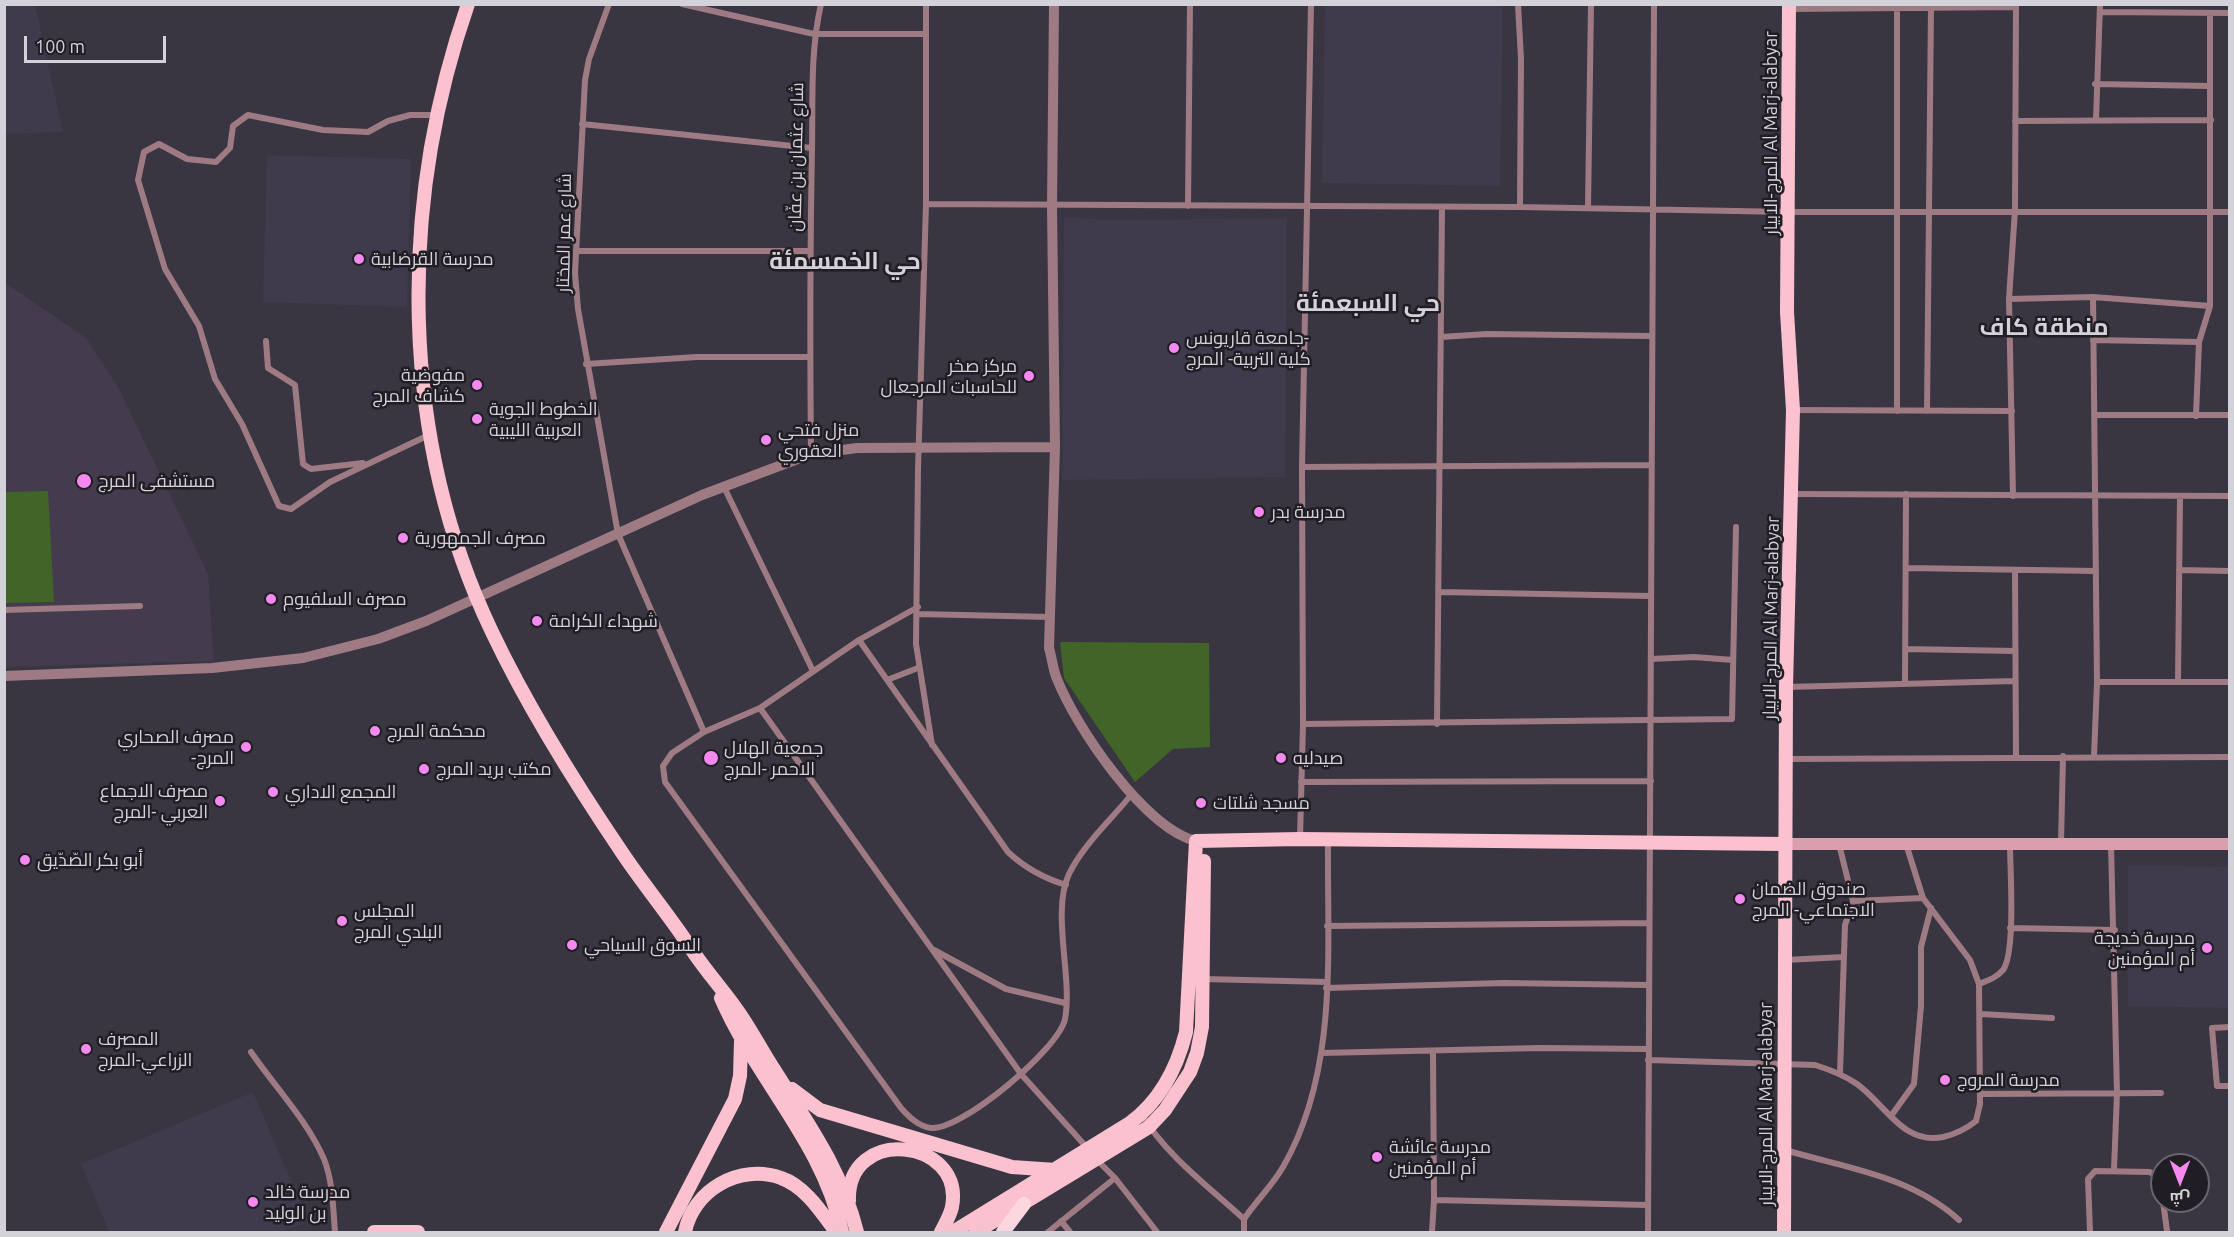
<!DOCTYPE html>
<meta charset="utf-8">
<style>
body{margin:0}
#map{position:relative;width:2234px;height:1237px;overflow:hidden;background:#393641;font-family:Ubuntu,Cairo,sans-serif}
canvas{display:block}
.frame{position:absolute;inset:0;border:6px solid #d4d2d9;pointer-events:none}
.north{position:absolute;left:2150px;top:1153px;width:60px;height:60px;box-sizing:border-box;background:#201e23;border:2px solid #68666c;border-radius:50%;rotate:180deg;font-size:16px;font-weight:700;line-height:24px;text-align:center;color:#d4d2d9}
.north::after{content:'';display:block;margin:auto;width:21px;height:27px;background:#f589ef;clip-path:polygon(50% 0,100% 100%,50% 72%,0 100%)}
.scale{position:absolute;left:24px;top:36px;width:142px;height:27px;box-sizing:border-box;border:3px solid #d4d2d9;border-top:0;padding-left:8px;font-size:18px;line-height:21px;white-space:nowrap;color:#d4d2d9;-webkit-text-stroke:4px #201e23;paint-order:stroke}
</style>
<div id="map">
<canvas width="2234" height="1237"></canvas>
<div class="frame"></div>
<div class="north">ش</div>
<div class="scale">100 m</div>
</div>
<script>
const g = document.querySelector('canvas').getContext('2d');
g.lineJoin = 'round';
function paint(path, color) { g.fillStyle = color; g.fill(path, 'evenodd'); }
function strokePath(path, color, width, dash) { g.strokeStyle = color; g.lineWidth = width; g.lineCap = dash ? 'butt' : 'round'; g.setLineDash(dash || []); g.stroke(path); }
function write(font, color, halo, rows, align = 'center') {
  g.font = font + ' Ubuntu,Cairo,sans-serif'; g.lineWidth = 5; g.setLineDash([]); g.textBaseline = 'middle'; g.strokeStyle = halo; g.fillStyle = color; for (const [text, x, y, turn = 0] of rows) {
    g.save(); g.translate(x, y); g.rotate((+turn || 0) * Math.PI / 180); g.textAlign = isNaN(turn) ? turn : align; if (halo) g.strokeText(text, 0, 0); g.fillText(text, 0, 0); g.restore();
  }
}
const built = new Path2D(`
 M 4,5 L 35,5 L 63,132 L 5,134 Z
 M 1325,5 L 1503,5 L 1500,186 L 1322,183 Z
 M 267,155 L 411,159 L 407,307 L 263,302 Z
 M 1064,217 L 1111,220 L 1287,218 L 1285,477 L 1062,480 Z
 M 2128,865 L 2229,867 L 2229,1008 L 2128,1006 Z
 M 253,1092 L 308,1221 L 282,1232 L 109,1232 L 81,1164 Z`);
const medical = new Path2D(`
 M 4,282 L 86,338 L 118,387 L 208,574 L 214,661 L 5,667 Z`);
const green = new Path2D(`
 M 48,491 L 54,602 L 5,603 L 5,492 Z
 M 1060,642 L 1209,643 L 1210,747 L 1173,749 L 1135,782 L 1064,678 Z`);
const minor = new Path2D(`
 M 609,4 L 589,59 L 585,80 L 575,273 L 578,309 L 618,534 L 704,732
 M 682,4 L 814,34 L 926,34
 M 926,4 L 926,204 L 918,469 L 916,644 L 932,745
 M 1311,4 L 1302,467 L 1303,724 L 1732,719 L 1736,527
 M 1518,4 L 1521,59 L 1520,207
 M 1897,7 L 1897,411
 M 1790,9 L 2016,7
 M 2100,12 L 2230,13
 M 2095,84 L 2210,86
 M 2096,120 L 2100,4
 M 2015,121 L 2211,120
 M 582,124 L 812,148
 M 926,204 L 1520,207 L 1789,212 L 2230,212
 M 1188,206 L 1190,4
 M 1588,208 L 1591,4
 M 576,251 L 809,251
 M 2093,297 L 2097,682 L 2094,756
 M 2009,299 L 2093,297 L 2210,306
 M 1441,337 L 1487,334 L 1651,336
 M 2093,340 L 2199,342
 M 266,341 L 268,368 L 295,385 L 303,464 L 311,469 L 363,463
 M 586,364 L 697,357 L 810,357
 M 1793,410 L 2012,411
 M 1927,411 L 1931,7
 M 2095,415 L 2230,415
 M 2196,416 L 2199,342 L 2210,306 L 2210,14
 M 431,434 L 330,482 L 291,509 L 279,506 L 242,424 L 215,379 L 199,326 L 165,269 L 138,180 L 144,152 L 159,144 L 187,159 L 216,162 L 230,148 L 233,126 L 248,115 L 323,130 L 368,132 L 388,121 L 410,115 L 438,115
 M 811,454 C 810,353 810,251 812,149 C 813,101 810,52 821,4
 M 1302,467 L 1651,465
 M 724,487 L 813,671
 M 1792,494 L 2230,496
 M 2013,496 L 2009,299 L 2015,210 L 2016,4
 M 1907,568 L 2096,571
 M 2015,570 L 2016,757
 M 2179,570 L 2230,571
 M 1439,592 L 1650,596
 M 918,607 L 859,640 L 760,708 L 704,732 L 672,753 L 663,766 L 665,782 L 901,1108 C 909,1117 918,1126 931,1128 C 961,1131 1059,1049 1065,1019 C 1073,978 1051,912 1069,874 C 1083,845 1111,820 1131,795
 M 4,610 L 140,606
 M 918,614 L 1050,617
 M 859,640 L 1008,852 C 1025,868 1043,878 1066,885
 M 1905,649 L 2015,651
 M 1651,659 L 1694,657 L 1733,660
 M 887,680 L 918,668
 M 1905,682 L 1906,494
 M 2097,682 L 2230,682
 M 2178,682 L 2180,496
 M 1787,687 L 2015,681
 M 760,708 L 1021,1074 L 1089,1150
 M 1437,724 L 1442,207
 M 1786,759 L 2230,757
 M 1301,782 L 1651,781
 M 1300,838 L 1303,724
 M 2061,843 L 2063,756
 M 1839,844 L 1853,901
 M 2111,844 L 2117,1093 L 2114,1170
 M 1327,926 L 1649,923
 M 2010,928 L 2115,930
 M 934,950 L 1006,989 L 1065,1003
 M 1785,960 L 1844,957
 M 1204,979 L 1327,982
 M 1979,984 C 1989,980 1996,978 2003,970 C 2016,952 2010,869 2010,844
 M 1326,988 L 1504,983 L 1649,985
 M 1981,1014 L 2052,1018
 M 2230,1027 L 2212,1028 L 2217,1086 L 2230,1086
 M 251,1052 C 275,1087 307,1120 324,1159 C 333,1182 333,1208 335,1232
 M 1321,1053 L 1540,1048 L 1648,1049
 M 1648,1060 L 1815,1065 C 1831,1070 1844,1075 1857,1084 C 1886,1105 1903,1145 1943,1137 C 1956,1134 1966,1129 1976,1121 L 1980,1104 L 1979,984 L 1970,960 L 1923,898 L 1906,844
 M 1840,1073 L 1845,925 L 1853,901 L 1923,898
 M 1980,1094 L 2161,1093
 M 1142,1115 C 1166,1155 1209,1187 1244,1219 L 1244,1232
 M 1891,1116 L 1914,1084 L 1921,1006 L 1921,947 L 1931,908
 M 1785,1150 C 1846,1168 1911,1176 1959,1220
 M 1097,1160 L 1115,1178 L 1157,1232
 M 1434,1200 L 1648,1205
 M 2163,1201 L 2167,1231
 M 1244,1219 C 1256,1201 1272,1186 1283,1167 C 1339,1070 1327,949 1328,841
 M 1061,1221 L 1070,1232
 M 1048,1232 L 1115,1178
 M 1432,1232 L 1434,1200 L 1433,1052
 M 1648,1232 L 1654,4
 M 2090,1232 L 2088,1179 L 2095,1171 L 2150,1172 L 2159,1179 L 2162,1192`);
const tertiary = new Path2D(`
 M 1054,4 L 1052,206 L 1055,447 L 1049,648 C 1052,658 1053,670 1057,679 C 1076,727 1144,828 1196,841
 M 4,676 L 212,668 L 303,658 L 378,639 L 426,621 L 702,495 L 811,454 L 857,448 L 1055,447`);
const secondary = new Path2D(`
 M 1785,844 L 2230,844`);
const primary = new Path2D(`
 M 468,4 C 398,206 399,438 492,632 C 529,710 575,783 623,854 C 646,888 672,919 694,953 C 707,972 722,989 735,1007 C 750,1027 761,1050 775,1071 C 809,1125 841,1169 857,1232
 M 721,998 C 756,1079 824,1144 842,1232
 M 792,1089 L 820,1110 L 1012,1167 L 1056,1170
 M 849,1201 C 846,1125 965,1138 952,1207 C 950,1216 945,1224 941,1232
 M 374,1232 L 418,1232
 M 666,1232 L 735,1099 L 740,1076 L 741,1041
 M 685,1232 C 693,1190 740,1163 781,1178 C 805,1186 822,1213 836,1232
 M 953,1232 L 1130,1123 C 1160,1101 1177,1068 1186,1032 L 1196,841 L 1300,839 L 1785,844
 M 976,1232 L 1149,1127 L 1165,1110 L 1190,1072 L 1197,1053 L 1202,1027 L 1204,861
 M 1784,1232 L 1786,687 L 1793,410 L 1787,312 L 1789,4`);
const trunk = new Path2D(`
 M 1003,1232 L 1024,1204`);
const markers = [
 [359,259,6,"#f589ef"],
 [1174,348,6,"#f589ef"],
 [1029,376,6,"#f589ef"],
 [477,385,6,"#f589ef"],
 [477,419,6,"#f589ef"],
 [766,440,6,"#f589ef"],
 [84,481,8,"#f589ef"],
 [1259,512,6,"#f589ef"],
 [403,538,6,"#f589ef"],
 [271,599,6,"#f589ef"],
 [537,621,6,"#f589ef"],
 [375,731,6,"#f589ef"],
 [246,747,6,"#f589ef"],
 [711,758,8,"#f589ef"],
 [1281,758,6,"#f589ef"],
 [424,769,6,"#f589ef"],
 [273,792,6,"#f589ef"],
 [220,801,6,"#f589ef"],
 [1201,803,6,"#f589ef"],
 [25,860,6,"#f589ef"],
 [1740,899,6,"#f589ef"],
 [342,921,6,"#f589ef"],
 [572,945,6,"#f589ef"],
 [2207,948,6,"#f589ef"],
 [86,1049,6,"#f589ef"],
 [1945,1080,6,"#f589ef"],
 [1377,1157,6,"#f589ef"],
 [253,1202,6,"#f589ef"]
];
const streetNames = [
 ["المرج-الابيار Al Marj-alabyar",1771,133,-90],
 ["شارع عثمان بن عفّان",796,157,-89],
 ["شارع عمر المختار",564,233,-89],
 ["المرج-الابيار Al Marj-alabyar",1771,618,-89],
 ["المرج-الابيار Al Marj-alabyar",1766,1104,-90]
];
const poiNames = [
 ["مدرسة القرضابية",371,259],
 ["جامعة قاريونس-",1186,338],
 ["كلية التربية- المرج",1186,359],
 ["مركز صخر",1017,366,"right"],
 ["للحاسبات المرجعال",1017,387,"right"],
 ["مفوضية",465,375,"right"],
 ["كشاف المرج",465,396,"right"],
 ["الخطوط الجوية",489,409],
 ["العربية الليبية",489,430],
 ["منزل فتحي",778,430],
 ["العقوري",778,451],
 ["مستشفى المرج",98,481],
 ["مدرسة بدر",1271,512],
 ["مصرف الجمهورية",415,538],
 ["مصرف السلفيوم",283,599],
 ["شهداء الكرامة",549,621],
 ["محكمة المرج",387,731],
 ["مصرف الصحاري",234,737,"right"],
 ["-المرج",234,758,"right"],
 ["جمعية الهلال",724,748],
 ["الاحمر -المرج",724,769],
 ["صيدليه",1293,758],
 ["مكتب بريد المرج",436,769],
 ["مصرف الاجماع",208,791,"right"],
 ["العربي -المرج",208,812,"right"],
 ["المجمع الاداري",285,792],
 ["مسجد شلتات",1213,803],
 ["أبو بكر الصّدّيق",37,860],
 ["صندوق الضمان",1752,889],
 ["الاجتماعي- المرج",1752,910],
 ["المجلس",354,911],
 ["البلدي المرج",354,932],
 ["مدرسة خديجة",2195,938,"right"],
 ["أم المؤمنين",2195,959,"right"],
 ["السوق السياحي",584,945],
 ["المصرف",98,1039],
 ["الزراعي-المرج",98,1060],
 ["مدرسة المروج",1957,1080],
 ["مدرسة عائشة",1389,1147],
 ["أم المؤمنين",1389,1168],
 ["مدرسة خالد",265,1192],
 ["بن الوليد",265,1213]
];
const districtNames = [
 ["حي الخمسمئة",845,261],
 ["حي السبعمئة",1368,303],
 ["منطقة كاف",2044,327]
];
paint(built, '#3f3a4c');
paint(medical, '#443b4c');
paint(green, '#416428');
strokePath(minor, '#9e7b83', 6);
strokePath(tertiary, '#9e7b83', 10);
strokePath(secondary, '#d8a0ad', 12);
strokePath(primary, '#fbc1cf', 14);
strokePath(trunk, '#fdd7e0', 14);
for (const [x, y, r, color] of markers) { const dot = new Path2D(); dot.arc(x, y, r, 0, 2 * Math.PI); g.fillStyle = color; g.fill(dot); strokePath(dot, '#201e23', 2); }
write('18px', '#d4d2d9', '#201e23', streetNames);
write('18px', '#d4d2d9', '#201e23', poiNames, 'left');
write('bold 24px', '#d4d2d9', '#201e23', districtNames);
</script>
